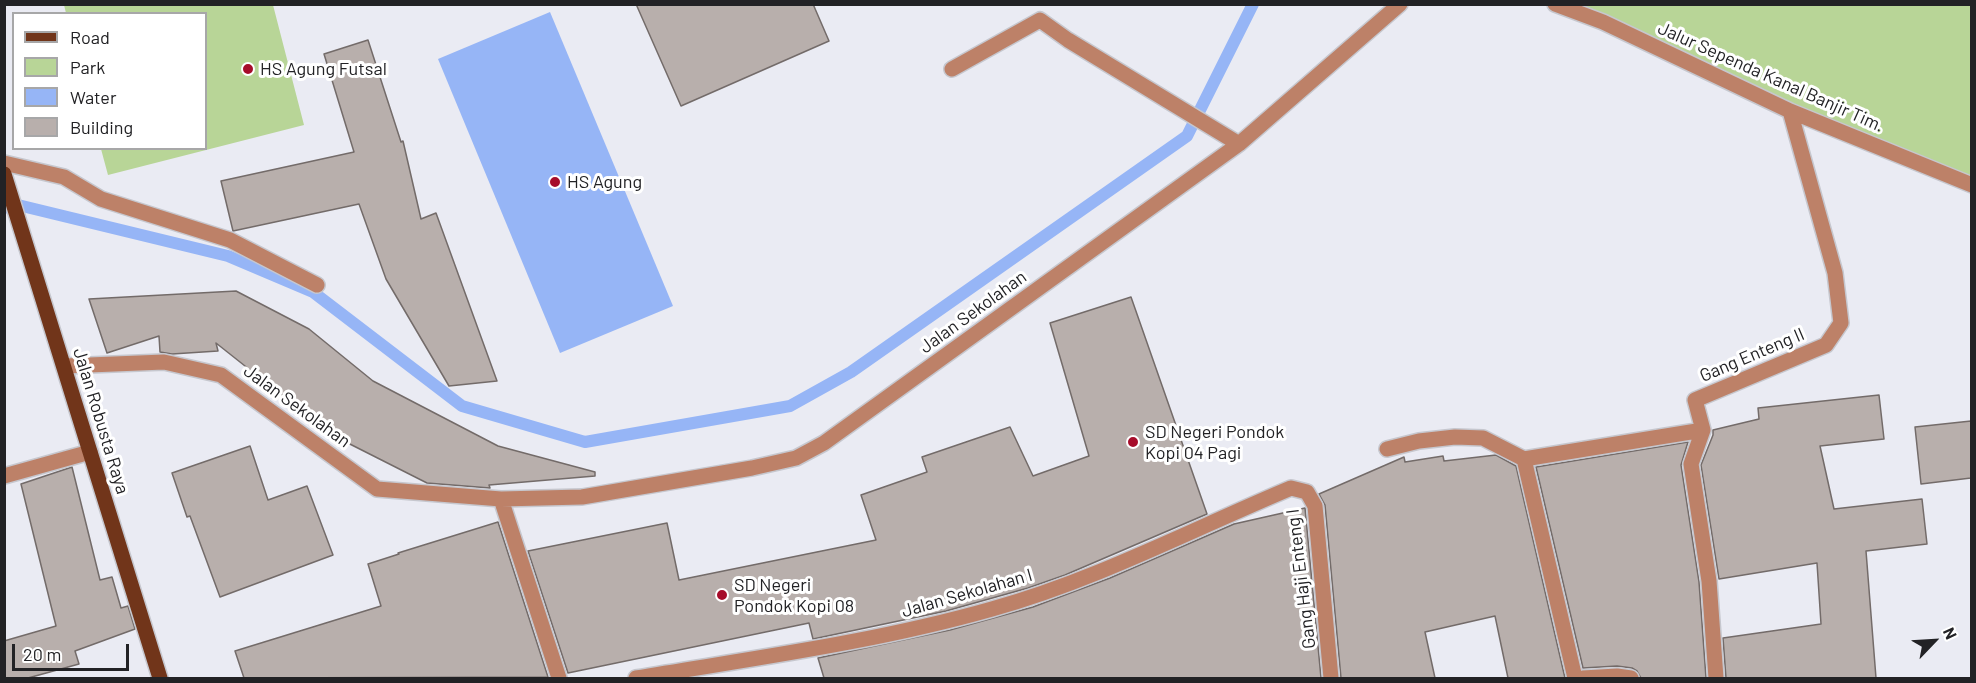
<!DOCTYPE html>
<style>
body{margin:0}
#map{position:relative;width:1976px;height:683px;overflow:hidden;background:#eaebf3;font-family:Barlow,sans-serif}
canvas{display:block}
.frame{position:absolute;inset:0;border:6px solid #222225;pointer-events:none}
.legend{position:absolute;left:12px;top:12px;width:195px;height:138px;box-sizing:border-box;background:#fff;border:2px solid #a7a7a8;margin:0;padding:8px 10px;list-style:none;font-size:18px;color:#222225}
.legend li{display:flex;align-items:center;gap:12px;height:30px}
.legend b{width:30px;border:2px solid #a7a7a8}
.north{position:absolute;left:1904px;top:611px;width:60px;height:60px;-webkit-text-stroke:4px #fff;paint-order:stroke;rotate:65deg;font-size:16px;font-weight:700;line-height:24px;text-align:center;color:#222225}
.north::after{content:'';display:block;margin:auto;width:21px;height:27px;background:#222225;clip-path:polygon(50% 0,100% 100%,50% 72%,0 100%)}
.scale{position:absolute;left:12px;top:644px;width:117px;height:27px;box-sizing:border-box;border:3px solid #222225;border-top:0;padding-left:8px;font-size:18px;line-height:21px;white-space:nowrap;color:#222225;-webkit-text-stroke:4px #fff;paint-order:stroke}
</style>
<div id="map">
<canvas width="1976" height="683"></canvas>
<div class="frame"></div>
<ul class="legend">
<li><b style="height:8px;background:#71351a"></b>Road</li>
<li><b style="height:16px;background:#b8d597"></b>Park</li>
<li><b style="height:16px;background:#96b5f6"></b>Water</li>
<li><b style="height:16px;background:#b8afac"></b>Building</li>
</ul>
<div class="north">N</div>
<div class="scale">20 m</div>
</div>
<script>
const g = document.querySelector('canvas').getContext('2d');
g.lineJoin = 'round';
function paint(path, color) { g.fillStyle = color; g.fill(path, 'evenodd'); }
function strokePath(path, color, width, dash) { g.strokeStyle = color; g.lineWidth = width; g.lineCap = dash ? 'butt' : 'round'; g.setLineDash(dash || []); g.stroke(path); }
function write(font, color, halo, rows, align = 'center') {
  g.font = font + ' Barlow,sans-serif'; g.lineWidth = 6; g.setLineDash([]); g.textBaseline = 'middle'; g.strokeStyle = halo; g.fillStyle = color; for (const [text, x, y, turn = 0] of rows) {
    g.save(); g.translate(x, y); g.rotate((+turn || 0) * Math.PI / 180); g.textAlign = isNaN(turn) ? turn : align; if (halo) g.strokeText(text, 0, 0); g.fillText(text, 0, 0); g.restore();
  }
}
const green = new Path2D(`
 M 64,5 L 273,5 L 304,125 L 108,175 L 101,149 L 206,148 L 206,14 L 66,13 Z
 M 1555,5 L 1971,5 L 1971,185 Z`);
const water = new Path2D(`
 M 550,12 L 673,306 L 560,353 L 438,59 Z`);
const stream = new Path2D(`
 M 4,208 L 18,205 L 228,256 L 313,292 L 462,406 L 585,442 L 790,406 L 851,372 L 1187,136 L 1253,4`);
const building = new Path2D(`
 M 636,4 L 813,4 L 829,41 L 681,106 Z
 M 368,40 L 401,142 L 403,141 L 421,219 L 436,213 L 497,381 L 449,386 L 386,279 L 359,204 L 233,231 L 221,181 L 354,152 L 324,54 Z
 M 236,291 L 309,329 L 373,381 L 498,446 L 595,472 L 595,476 L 489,485 L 490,488 L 427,483 L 332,435 L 216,343 L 218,351 L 172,354 L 160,352 L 159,336 L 107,353 L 89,299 Z
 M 1131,297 L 1207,514 L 1065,575 L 1028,588 L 946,611 L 813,639 L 809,623 L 568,673 L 528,551 L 667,523 L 679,580 L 876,540 L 861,495 L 927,472 L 922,457 L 1010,427 L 1033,476 L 1089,456 L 1050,323 Z
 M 1879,395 L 1884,439 L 1820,446 L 1834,509 L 1922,499 L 1927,544 L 1866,551 L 1876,678 L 1726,678 L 1723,638 L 1821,624 L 1817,563 L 1719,579 L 1701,465 L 1713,435 L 1713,430 L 1759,419 L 1758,408 Z
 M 1971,421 L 1971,478 L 1921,484 L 1915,427 Z
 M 1688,442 L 1681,465 L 1699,582 L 1706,678 L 1641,678 L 1637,671 L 1632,668 L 1617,666 L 1583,668 L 1536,467 Z
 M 250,446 L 268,500 L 307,486 L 333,555 L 220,597 L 190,516 L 187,517 L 172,473 Z
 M 1496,455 L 1516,466 L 1565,678 L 1508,678 L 1495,616 L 1425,632 L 1435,678 L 1341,678 L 1325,505 L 1319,494 L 1404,457 L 1405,462 L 1443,456 L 1444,461 Z
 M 72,467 L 100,580 L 112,577 L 121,608 L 128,606 L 135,629 L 75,651 L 79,664 L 28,678 L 4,678 L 4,641 L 56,626 L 21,484 Z
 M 1305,508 L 1321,678 L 824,678 L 818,658 L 950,630 L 1033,607 L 1110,578 L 1234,524 Z
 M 498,522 L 548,677 L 244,678 L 235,651 L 381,606 L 368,564 L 399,554 L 398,553 Z`);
const minor = new Path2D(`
 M 1555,4 L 1603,22 L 1790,111 L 1972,185
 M 952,69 L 1040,20 L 1068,40 L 1239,144
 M 4,163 L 64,177 L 101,199 L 230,240 L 317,285
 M 64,366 L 164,362 L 221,375 L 377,489 L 501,499 L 582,497 L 752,468 L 796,458 L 824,443 L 1239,144 L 1400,4
 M 1387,449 L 1419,441 L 1455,437 L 1483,438 L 1524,459 L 1703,430
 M 1524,459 L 1575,678
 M 4,476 L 90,452
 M 501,499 L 559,678
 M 636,678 C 755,658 876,642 992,609 C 1096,580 1191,530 1291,488 L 1307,492 L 1315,506 L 1331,678
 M 1583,678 L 1617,676 L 1631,678
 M 1716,678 L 1709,581 L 1691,464 L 1703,430 L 1695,400 L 1826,345 L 1841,323 L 1835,273 L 1790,111`);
const major = new Path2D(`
 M 4,174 L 160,678`);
const markers = [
 [248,69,6,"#a60c2a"],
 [555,182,6,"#a60c2a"],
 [1133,442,6,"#a60c2a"],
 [722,595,6,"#a60c2a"]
];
const poiNames = [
 ["HS Agung Futsal",260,69],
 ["HS Agung",567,182],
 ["SD Negeri Pondok",1145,432],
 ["Kopi 04 Pagi",1145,453],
 ["SD Negeri",734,585],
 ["Pondok Kopi 08",734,606]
];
const streetNames = [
 ["Jalur Sependa Kanal Banjir Tim.",1771,77,24],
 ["Jalan Sekolahan",973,312,-36],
 ["Gang Enteng II",1752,355,-23],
 ["Jalan Sekolahan",297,406,36],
 ["Jalan Robusta Raya",101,421,73],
 ["Gang Haji Enteng I",1301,579,-97],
 ["Jalan Sekolahan I",967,593,-16]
];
paint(green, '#b8d597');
paint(water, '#96b5f6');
strokePath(stream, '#96b5f6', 12);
paint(building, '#b8afac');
strokePath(building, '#736b69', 1.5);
strokePath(minor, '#c6c7ce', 18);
strokePath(major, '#c6c7ce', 18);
strokePath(minor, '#bd8168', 15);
strokePath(major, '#71351a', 15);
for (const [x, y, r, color] of markers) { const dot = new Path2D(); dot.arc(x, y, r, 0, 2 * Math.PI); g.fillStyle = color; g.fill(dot); strokePath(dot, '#fff', 2); }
write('18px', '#222225', '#fff', poiNames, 'left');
write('18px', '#222225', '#fff', streetNames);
</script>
